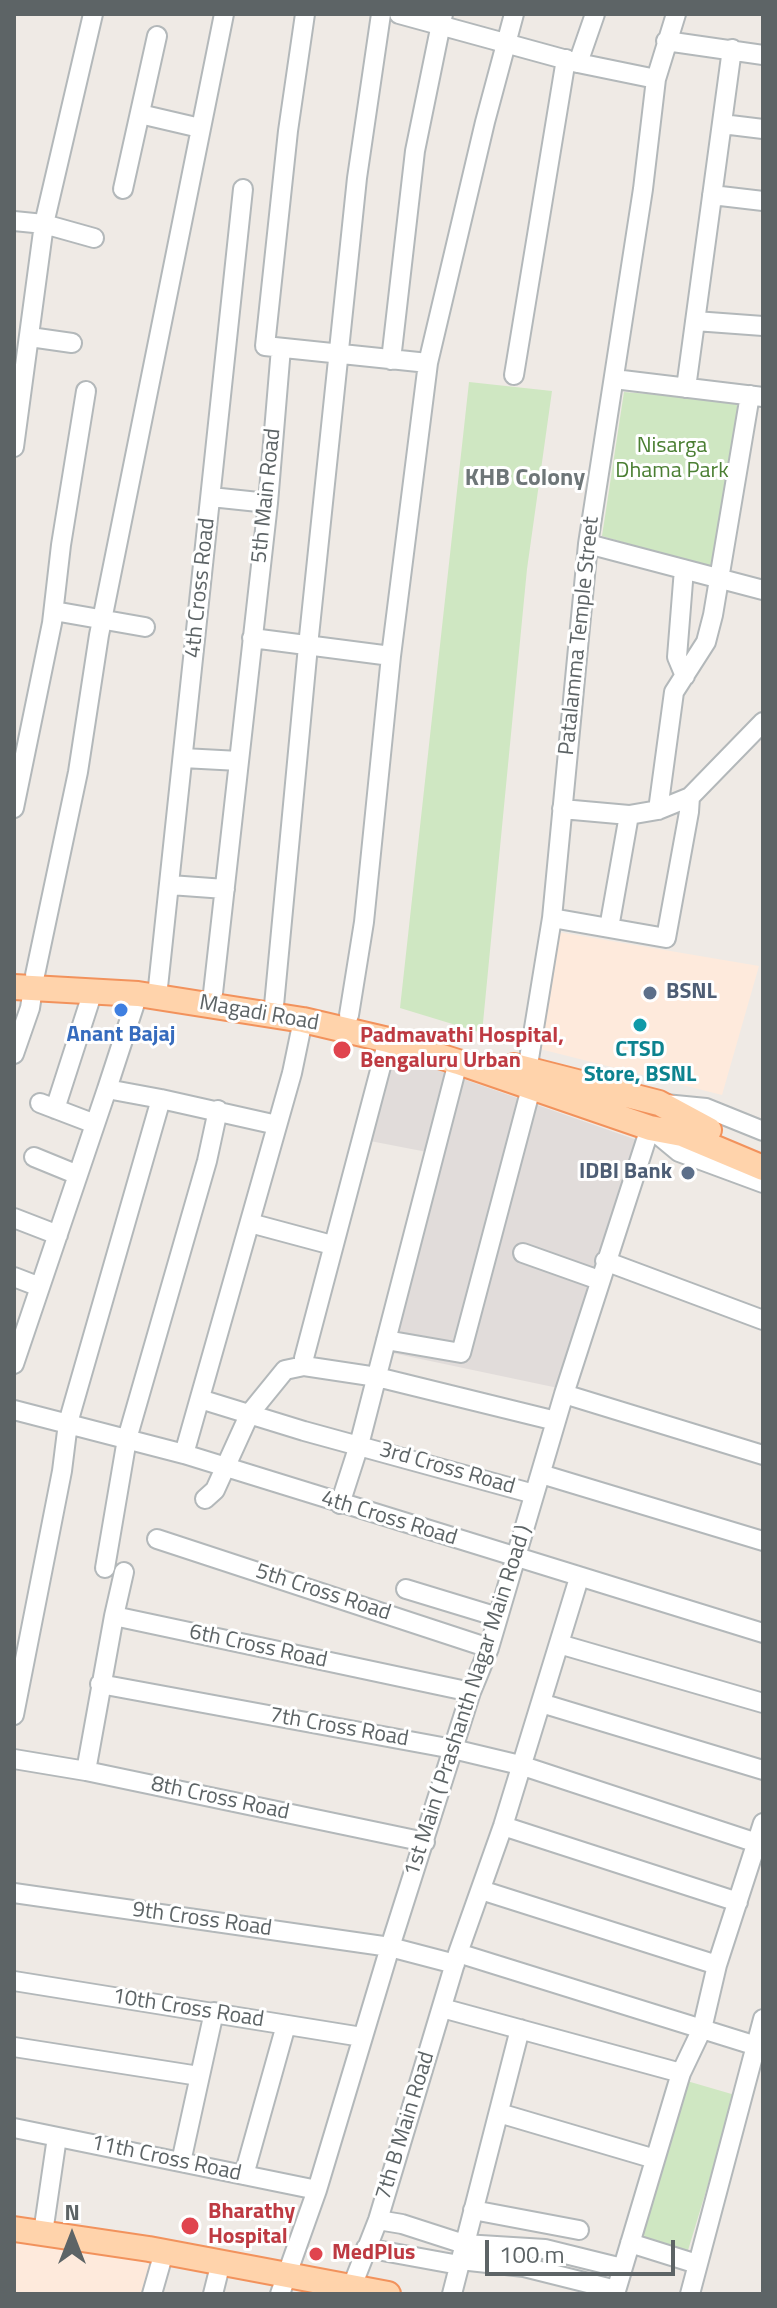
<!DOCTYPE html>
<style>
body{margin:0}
#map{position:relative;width:777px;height:2308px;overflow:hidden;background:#efeae5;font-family:"Titillium Web",sans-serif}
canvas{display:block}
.frame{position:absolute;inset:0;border:16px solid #5d6466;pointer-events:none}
.north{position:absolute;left:32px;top:2196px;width:80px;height:80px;-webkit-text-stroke:6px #fff;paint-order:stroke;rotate:0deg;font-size:22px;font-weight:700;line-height:32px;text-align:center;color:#5d6466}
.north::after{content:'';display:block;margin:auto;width:28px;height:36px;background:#5d6466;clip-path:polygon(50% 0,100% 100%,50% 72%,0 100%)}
.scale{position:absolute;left:485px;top:2240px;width:190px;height:36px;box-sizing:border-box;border:4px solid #5d6466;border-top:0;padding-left:10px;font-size:24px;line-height:28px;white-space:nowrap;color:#5d6466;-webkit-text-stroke:6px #fff;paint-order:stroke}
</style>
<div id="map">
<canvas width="777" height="2308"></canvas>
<div class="frame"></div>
<div class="north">N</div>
<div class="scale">100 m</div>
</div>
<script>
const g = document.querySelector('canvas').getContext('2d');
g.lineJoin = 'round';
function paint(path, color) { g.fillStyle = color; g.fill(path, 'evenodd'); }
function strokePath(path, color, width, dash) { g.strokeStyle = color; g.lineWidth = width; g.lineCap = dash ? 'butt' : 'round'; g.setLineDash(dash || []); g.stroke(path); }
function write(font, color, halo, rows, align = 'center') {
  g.font = font + ' "Titillium Web",sans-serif'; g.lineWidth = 6; g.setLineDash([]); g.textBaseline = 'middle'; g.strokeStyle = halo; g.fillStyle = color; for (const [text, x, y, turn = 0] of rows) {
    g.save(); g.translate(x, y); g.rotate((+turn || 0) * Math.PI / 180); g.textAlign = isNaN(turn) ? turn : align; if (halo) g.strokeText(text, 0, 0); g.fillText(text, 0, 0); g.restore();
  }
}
const commercial = new Path2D(`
 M 558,932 L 759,966 L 722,1095 L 540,1049 Z
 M 14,2236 L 157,2261 L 147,2294 L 14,2294 Z`);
const industrial = new Path2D(`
 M 389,1053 L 637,1140 L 558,1388 L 378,1350 L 427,1152 L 365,1140 Z`);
const green = new Path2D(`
 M 469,382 L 552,391 L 527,569 L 482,1033 L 400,1008 Z
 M 624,392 L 739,401 L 713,569 L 602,536 Z
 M 687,2081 L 735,2095 L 686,2257 L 639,2243 Z`);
const minor = new Path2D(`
 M 305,14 L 288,131 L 265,346 L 428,363
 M 399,14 L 578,63 L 656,79
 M 666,41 L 763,55
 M 578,63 L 595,14
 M 140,114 L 200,128
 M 722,124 L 763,129
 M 123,189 L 157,36
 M 712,195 L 763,201
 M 14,221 L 44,224 L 94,238
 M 695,321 L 763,326
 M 30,337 L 72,343
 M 391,360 L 415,151 L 443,14
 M 514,375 L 566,59
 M 614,379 L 763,397
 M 686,388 L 732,49
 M 14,447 L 44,224 L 93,14
 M 211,497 L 268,503
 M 588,544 L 763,590
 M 684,569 L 677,657 L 685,676
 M 54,611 L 145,627
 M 252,638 L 391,656
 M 183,758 L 239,761
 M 14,808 L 52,623 L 61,545 L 86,391
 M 562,809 L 629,815 L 658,810 L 690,797 L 763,722
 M 658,810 L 674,692 L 706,642 L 713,615 L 750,395
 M 170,885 L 225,889
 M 552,918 L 666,938 L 689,812 L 690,797
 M 609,928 L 629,815
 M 35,975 L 78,772 L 99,635 L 224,14
 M 158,987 L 243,189
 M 213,993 L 268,503 L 281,348
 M 349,1015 L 364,922 L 391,656 L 428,363 L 485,122 L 514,14
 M 273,1016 L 308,646 L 357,178 L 381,14
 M 388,1040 L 304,1358 L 304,1366 L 377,1377 L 556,1421
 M 14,1054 L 30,1008 L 33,988
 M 527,1071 L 552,918 L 588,544 L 643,189 L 656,79 L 676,14
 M 161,1099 L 277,1125
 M 40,1103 L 95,1124
 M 665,1104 L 706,1108 L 763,1131
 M 55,1109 L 93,991
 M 34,1157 L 78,1175
 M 14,1218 L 58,1235
 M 250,1223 L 332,1245
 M 523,1253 L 599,1280
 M 605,1261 L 763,1320
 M 14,1277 L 40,1287
 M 386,1340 L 461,1353 L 531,1088
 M 14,1364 L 107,1089
 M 564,1394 L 763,1455
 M 200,1399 L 304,1431 L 534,1494
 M 14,1410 L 184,1454 L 763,1633
 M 184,1454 L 292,1073 L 303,1020
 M 541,1474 L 763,1541
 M 205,1499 L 215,1490 L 250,1413 L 285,1370 L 304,1366
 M 340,1504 L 359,1445 L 458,1062
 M 157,1539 L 489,1648
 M 105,1568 L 127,1439 L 207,1161 L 218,1110
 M 406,1589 L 498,1617
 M 114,1616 L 124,1572
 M 559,1644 L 763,1703
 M 100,1684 L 453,1749 L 520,1765 L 763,1845
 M 541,1703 L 763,1770
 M 14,1715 L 62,1471 L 68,1423 L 161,1099 L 107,1089 L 138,994
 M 14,1759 L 86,1771 L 425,1842
 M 86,1771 L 114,1616 L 471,1692
 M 503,1826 L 738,1902
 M 481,1890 L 717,1965
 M 14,1893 L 390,1947 L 455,1964
 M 458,1953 L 763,2048
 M 14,1981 L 362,2037
 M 442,2008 L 681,2073
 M 14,2047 L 199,2076
 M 499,2113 L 655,2159
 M 14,2128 L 317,2190
 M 181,2162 L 214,2012
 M 244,2175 L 286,2025
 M 473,2210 L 579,2230
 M 378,2220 L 402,2224 L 464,2244 L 545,2249 L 622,2268
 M 43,2233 L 57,2137
 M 630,2243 L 697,2264
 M 366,2248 L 459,2265
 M 460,2260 L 524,2267 L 616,2290
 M 152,2294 L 164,2252
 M 213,2294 L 221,2262
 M 280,2294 L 317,2190 L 390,1947 L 471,1692 L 489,1648 L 564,1394 L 650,1128 L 679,1152 L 763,1183
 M 349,2294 L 378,2220 L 458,1953 L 503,1826 L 579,1578
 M 452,2294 L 520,2029
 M 615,2294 L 681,2073 L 702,2029 L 717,1965 L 763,1823
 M 690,2294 L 763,2019`);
const major = new Path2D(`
 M 14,987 L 138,994 L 303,1020 L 388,1040 L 458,1062 L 650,1128 L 682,1134 L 763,1168
 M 514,1066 L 659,1103 L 709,1130
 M 14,2229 L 149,2249 L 388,2294`);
const markers = [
 [650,993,8,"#5c6f8a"],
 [121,1010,8,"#3f7fe0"],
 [640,1025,8,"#0f9aa8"],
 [342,1050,10,"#e0444e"],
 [688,1173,8,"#5c6f8a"],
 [190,2226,10,"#e0444e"],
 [316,2254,8,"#e0444e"]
];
const parkNames = [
 ["Nisarga",672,447],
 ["Dhama Park",672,472]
];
const streetNames = [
 ["5th Main Road",267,496,-84],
 ["4th Cross Road",201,588,-84],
 ["Patalamma Temple Street",580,636,-84],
 ["Magadi Road",259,1014,10],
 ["3rd Cross Road",447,1469,16],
 ["4th Cross Road",389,1519,17],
 ["5th Cross Road",323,1593,18],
 ["6th Cross Road",258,1647,12],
 ["1st Main ( Prashanth Nagar Main Road )",469,1701,-72],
 ["7th Cross Road",339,1728,10],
 ["8th Cross Road",220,1799,12],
 ["9th Cross Road",202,1920,8],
 ["10th Cross Road",188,2009,9],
 ["7th B Main Road",406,2126,-73],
 ["11th Cross Road",166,2159,12]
];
const serviceNames = [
 ["BSNL",666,993],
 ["IDBI Bank",672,1173,"right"]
];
const shopNames = [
 ["Anant Bajaj",121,1036]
];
const healthNames = [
 ["Padmavathi Hospital,",360,1037],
 ["Bengaluru Urban",360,1062],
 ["Bharathy",208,2213],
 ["Hospital",208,2238],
 ["MedPlus",332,2254]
];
const cultureNames = [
 ["CTSD",640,1051],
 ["Store, BSNL",640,1076]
];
const neighbourhoodNames = [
 ["KHB Colony",525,479]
];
paint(commercial, '#feeadc');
paint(industrial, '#e1dcda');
paint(green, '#cfe7c2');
strokePath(minor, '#b3b8ba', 22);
strokePath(major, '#f2925c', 28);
strokePath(minor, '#fff', 18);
strokePath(major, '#ffd3ab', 24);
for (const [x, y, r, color] of markers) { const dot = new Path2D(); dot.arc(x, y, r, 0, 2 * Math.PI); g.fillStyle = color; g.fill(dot); strokePath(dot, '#fff', 3); }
write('22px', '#4b7f33', '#fff', parkNames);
write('22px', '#5d6466', '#fff', streetNames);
write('bold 22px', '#4e5e75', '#fff', serviceNames, 'left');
write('bold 22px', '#366cbe', '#fff', shopNames);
write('bold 22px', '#be3a42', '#fff', healthNames, 'left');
write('bold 22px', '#0d838f', '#fff', cultureNames);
write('bold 24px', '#6e7678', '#fff', neighbourhoodNames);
</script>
